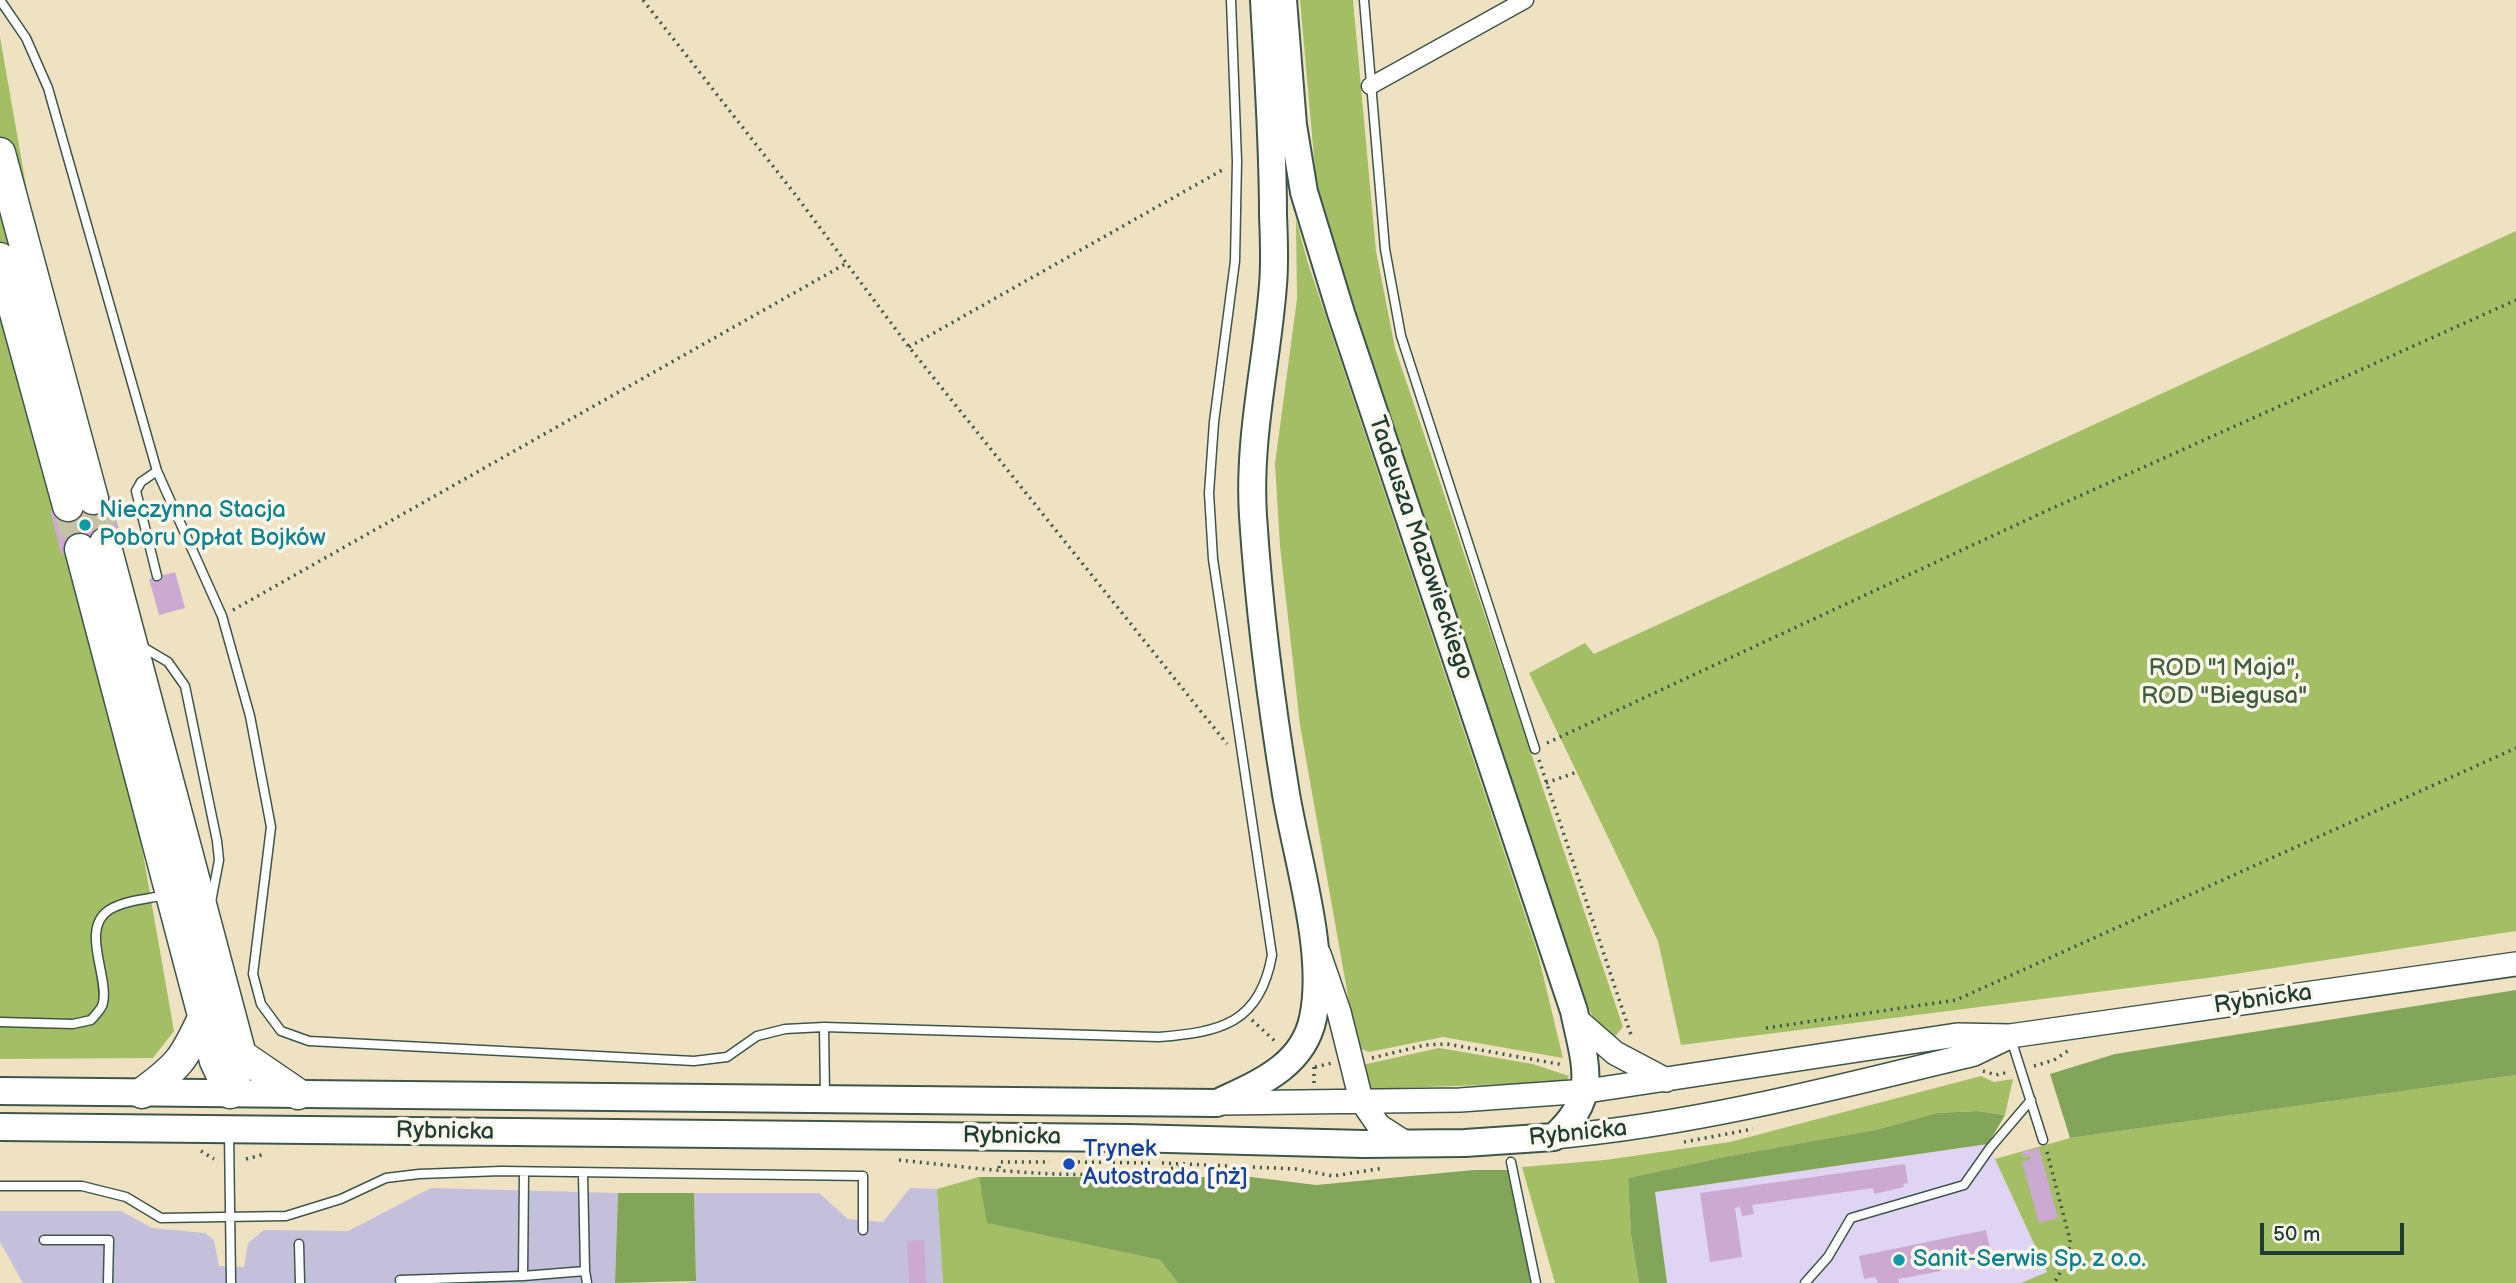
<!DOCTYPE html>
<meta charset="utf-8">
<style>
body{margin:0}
#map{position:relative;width:2516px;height:1283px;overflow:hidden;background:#efe2c3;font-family:"Balsamiq Sans",sans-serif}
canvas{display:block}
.scale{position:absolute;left:2260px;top:1223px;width:144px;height:32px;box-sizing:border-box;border:4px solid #1f3d34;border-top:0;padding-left:9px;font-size:21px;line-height:24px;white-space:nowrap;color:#1f3d34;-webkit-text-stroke:5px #fbf7ec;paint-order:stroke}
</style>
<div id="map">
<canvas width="2516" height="1283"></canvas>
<div class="scale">50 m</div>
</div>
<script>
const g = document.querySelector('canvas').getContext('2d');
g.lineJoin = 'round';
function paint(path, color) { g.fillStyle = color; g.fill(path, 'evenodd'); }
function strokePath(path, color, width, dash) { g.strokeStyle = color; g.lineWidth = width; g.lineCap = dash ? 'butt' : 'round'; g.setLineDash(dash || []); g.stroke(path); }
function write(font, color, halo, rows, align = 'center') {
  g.font = font + ' "Balsamiq Sans",sans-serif'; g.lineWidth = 7; g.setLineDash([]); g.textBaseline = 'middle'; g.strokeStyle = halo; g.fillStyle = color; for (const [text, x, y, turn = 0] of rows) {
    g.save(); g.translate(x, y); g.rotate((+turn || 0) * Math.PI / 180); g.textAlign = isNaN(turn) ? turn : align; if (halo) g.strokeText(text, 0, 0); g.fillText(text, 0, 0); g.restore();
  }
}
const built = new Path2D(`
 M 1988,1144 L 2047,1273 L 2021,1283 L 1667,1283 L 1655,1192 Z`);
const industrial = new Path2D(`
 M 431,1188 L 618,1193 L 615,1283 L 23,1283 L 0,1242 L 0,1211 L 121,1211 L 152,1228 L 205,1233 L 214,1240 L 219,1266 L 244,1267 L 248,1243 L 264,1230 L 348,1231 Z
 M 910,1188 L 937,1189 L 943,1283 L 686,1283 L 696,1281 L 694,1193 L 819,1193 L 848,1219 L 883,1222 Z`);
const green = new Path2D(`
 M 1300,0 L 1353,0 L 1376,251 L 1395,348 L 1623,1027 L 1612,1040 L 1594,1021 L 1585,998 L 1347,293 L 1317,191 Z
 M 0,37 L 174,1031 L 153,1058 L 0,1059 Z
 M 1296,219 L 1307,260 L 1538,954 L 1563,1058 L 1443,1037 L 1369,1052 L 1357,1047 L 1300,725 L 1280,546 L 1275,464 L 1297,299 Z
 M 2516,231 L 2516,931 L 2215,977 L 1681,1045 L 1658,941 L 1529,673 L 1585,643 L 1594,654 Z
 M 1439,1048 L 1533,1064 L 1569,1076 L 1566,1082 L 1370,1089 L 1362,1065 Z
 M 2516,1075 L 2516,1283 L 2021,1283 L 2047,1272 L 1995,1159 L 2070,1138 Z
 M 1981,1076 L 1994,1082 L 2013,1079 L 2005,1115 L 1977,1111 L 1937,1113 L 1875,1130 L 1729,1156 L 1628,1178 L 1631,1235 L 1639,1283 L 1555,1283 L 1522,1167 L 1605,1160 L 1730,1142 Z
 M 979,1177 L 988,1223 L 1160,1260 L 1178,1283 L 943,1283 L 937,1189 Z`);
const forest = new Path2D(`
 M 2516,990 L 2516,1075 L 2070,1138 L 2050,1074 L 2115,1054 Z
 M 1977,1111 L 2005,1115 L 1988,1144 L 1655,1192 L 1667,1283 L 1639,1283 L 1631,1235 L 1628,1178 L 1729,1156 L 1875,1130 L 1937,1113 Z
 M 1474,1170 L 1508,1170 L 1531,1283 L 1178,1283 L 1160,1260 L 987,1223 L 979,1177 L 1251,1177 L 1316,1185 Z
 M 618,1193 L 694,1193 L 696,1281 L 615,1283 Z`);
const building = new Path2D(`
 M 110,495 L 121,538 L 61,554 L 50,511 Z
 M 175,572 L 185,608 L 159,615 L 149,579 Z
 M 2039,1148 L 2058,1218 L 2039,1223 L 2022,1162 L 2031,1159 L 2030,1156 L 2024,1158 L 2022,1152 Z
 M 1905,1164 L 1908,1183 L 1903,1184 L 1904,1187 L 1874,1194 L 1873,1188 L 1752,1205 L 1754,1214 L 1742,1216 L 1740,1207 L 1735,1208 L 1742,1257 L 1710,1262 L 1700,1193 Z
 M 1986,1230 L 1991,1253 L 1940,1263 L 1941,1271 L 1898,1279 L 1899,1283 L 1878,1283 L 1875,1277 L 1864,1279 L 1859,1256 Z
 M 924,1240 L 926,1283 L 909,1283 L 907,1241 Z`);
const highwayTunnel = new Path2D(`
 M 93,499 L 105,543
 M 68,506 L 80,549`);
const path = new Path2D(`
 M 643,0 L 794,193 L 909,347 L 1227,744
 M 909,347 L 1224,169
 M 233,610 L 847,263
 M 1547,743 L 2046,511 L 2516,300
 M 1539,760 L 1632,1038
 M 1546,783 L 1577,772
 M 1252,1020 L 1277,1043
 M 1766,1028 L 1956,1000 L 2516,748
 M 1372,1058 L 1425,1045 L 1447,1044 L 1564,1065
 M 2034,1066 L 2054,1060 L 2071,1049
 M 1315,1067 L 1332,1063
 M 1983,1071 L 1996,1075 L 2009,1072
 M 1314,1083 L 1314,1067
 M 1684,1142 L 1753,1129
 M 201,1151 L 214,1159
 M 2047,1152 L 2070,1240 L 2068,1259 L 2054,1283
 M 246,1159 L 265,1154
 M 899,1160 C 992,1170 1087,1183 1180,1167
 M 1071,1162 L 1151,1163
 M 1162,1163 L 1296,1169 L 1333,1176 L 1384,1168
 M 999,1168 L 1000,1162 L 1050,1162`);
const lane = new Path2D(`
 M 0,0 L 26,38 L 48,88 L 157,471 L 222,616 L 250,716 L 271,827 L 253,974 L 261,1004 L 281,1031 L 309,1041 L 694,1061 L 727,1057 L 757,1036 L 785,1029 L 824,1027 L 1159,1037 C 1220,1032 1260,1024 1272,955 L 1213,559 L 1209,493 L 1214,422 L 1235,261 L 1237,161 L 1231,0
 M 1364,0 L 1385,249 L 1401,336 L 1535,749
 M 157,471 L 141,482 L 136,491 L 157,576
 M 141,646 L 168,662 L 185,686 L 217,841 L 219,860 L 211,902
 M 0,1022 L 73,1024 L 91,1020 C 95,1015 102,1009 103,1003 C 109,976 80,929 109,910 C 125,900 148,899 166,895
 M 824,1027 L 825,1097
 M 2011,1039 L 2043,1140
 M 229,1132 L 231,1283
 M 1511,1162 L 1536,1283
 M 524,1172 L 523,1276 L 585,1271 L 583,1174
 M 0,1186 L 82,1186 L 126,1197 L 161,1218 L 286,1216 L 341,1199 L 386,1178 L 419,1174 L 501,1171 L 863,1176 L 863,1230
 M 44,1240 L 109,1240 L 108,1283
 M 299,1244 L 300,1283
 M 585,1271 L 587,1283
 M 400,1280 L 523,1276
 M 1805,1283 L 1828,1257 L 1851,1218 L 1964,1185 L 1990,1148 L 2031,1100`);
const street = new Path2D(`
 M 1370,86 L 1525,0`);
const secondary = new Path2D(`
 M 1319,954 L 1339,1012 L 1361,1100 L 1379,1126 L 1407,1144
 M 1576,1019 L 1615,1053 L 1666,1080
 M 1220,1103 L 1460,1100 L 1587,1091 L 1957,1035 L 2010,1036 L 2516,964
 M 1554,1137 C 1697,1124 1835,1088 1974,1054 L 2007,1038`);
const primary = new Path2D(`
 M 0,1091 L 1217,1103 C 1257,1084 1303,1067 1313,1018 C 1327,953 1297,860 1286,794 C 1271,702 1259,609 1253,516 C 1248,437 1267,363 1273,285 C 1275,262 1274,238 1273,215 C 1273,143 1268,72 1264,0
 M 0,1127 L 1129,1138 L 1364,1144 L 1465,1143 L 1554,1137 C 1600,1097 1585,1064 1574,1011 L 1341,313 L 1304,192 L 1293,125 L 1283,0`);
const highway = new Path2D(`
 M 0,153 L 93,499
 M 0,258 L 68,506
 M 105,543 L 241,1055 L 230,1093
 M 80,549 L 215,1061 L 230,1093
 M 241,1055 L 298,1094
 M 142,1093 C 179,1066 184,1059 203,1018`);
const markers = [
 [85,525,7,"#0f9aa8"],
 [1069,1164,7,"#1a4fb4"],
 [1899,1260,7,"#0f9aa8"]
];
const cultureNames = [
 ["Nieczynna Stacja",99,511],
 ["Poboru Opłat Bojków",99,539],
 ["Sanit-Serwis Sp. z o.o.",1913,1260]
];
const streetNames = [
 ["Tadeusza Mazowieckiego",1420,548,71],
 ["Rybnicka",2263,1000,-8],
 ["Rybnicka",445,1132,1],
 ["Rybnicka",1578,1134,-6],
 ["Rybnicka",1012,1137,1]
];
const parkNames = [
 ["ROD \"1 Maja\",",2224,669],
 ["ROD \"Biegusa\"",2224,697]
];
const transitNames = [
 ["Trynek",1083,1150],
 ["Autostrada [nż]",1083,1178]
];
paint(built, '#e0d4f4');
paint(industrial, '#c4c0db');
paint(green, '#a3be65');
paint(forest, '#82a55a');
paint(building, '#cba9d0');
strokePath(highwayTunnel, '#c5c1a6', 30, [30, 15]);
strokePath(lane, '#3e5649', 11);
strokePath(street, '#3e5649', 19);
strokePath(secondary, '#3e5649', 26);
strokePath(primary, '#3e5649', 30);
strokePath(highway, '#3e5649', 33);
strokePath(path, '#3e5649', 3.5, [2, 5]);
strokePath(lane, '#fff', 8);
strokePath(street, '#fff', 16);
strokePath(secondary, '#fff', 23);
strokePath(primary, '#fff', 26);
strokePath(highway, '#fff', 30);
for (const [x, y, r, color] of markers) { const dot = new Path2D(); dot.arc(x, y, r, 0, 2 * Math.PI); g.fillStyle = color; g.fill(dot); strokePath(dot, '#fbf7ec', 2.5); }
write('24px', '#0d838f', '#fbf7ec', cultureNames, 'left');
write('24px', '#1f3d34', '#fbf7ec', streetNames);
write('24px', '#405d40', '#fbf7ec', parkNames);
write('24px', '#164399', '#fbf7ec', transitNames, 'left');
</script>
